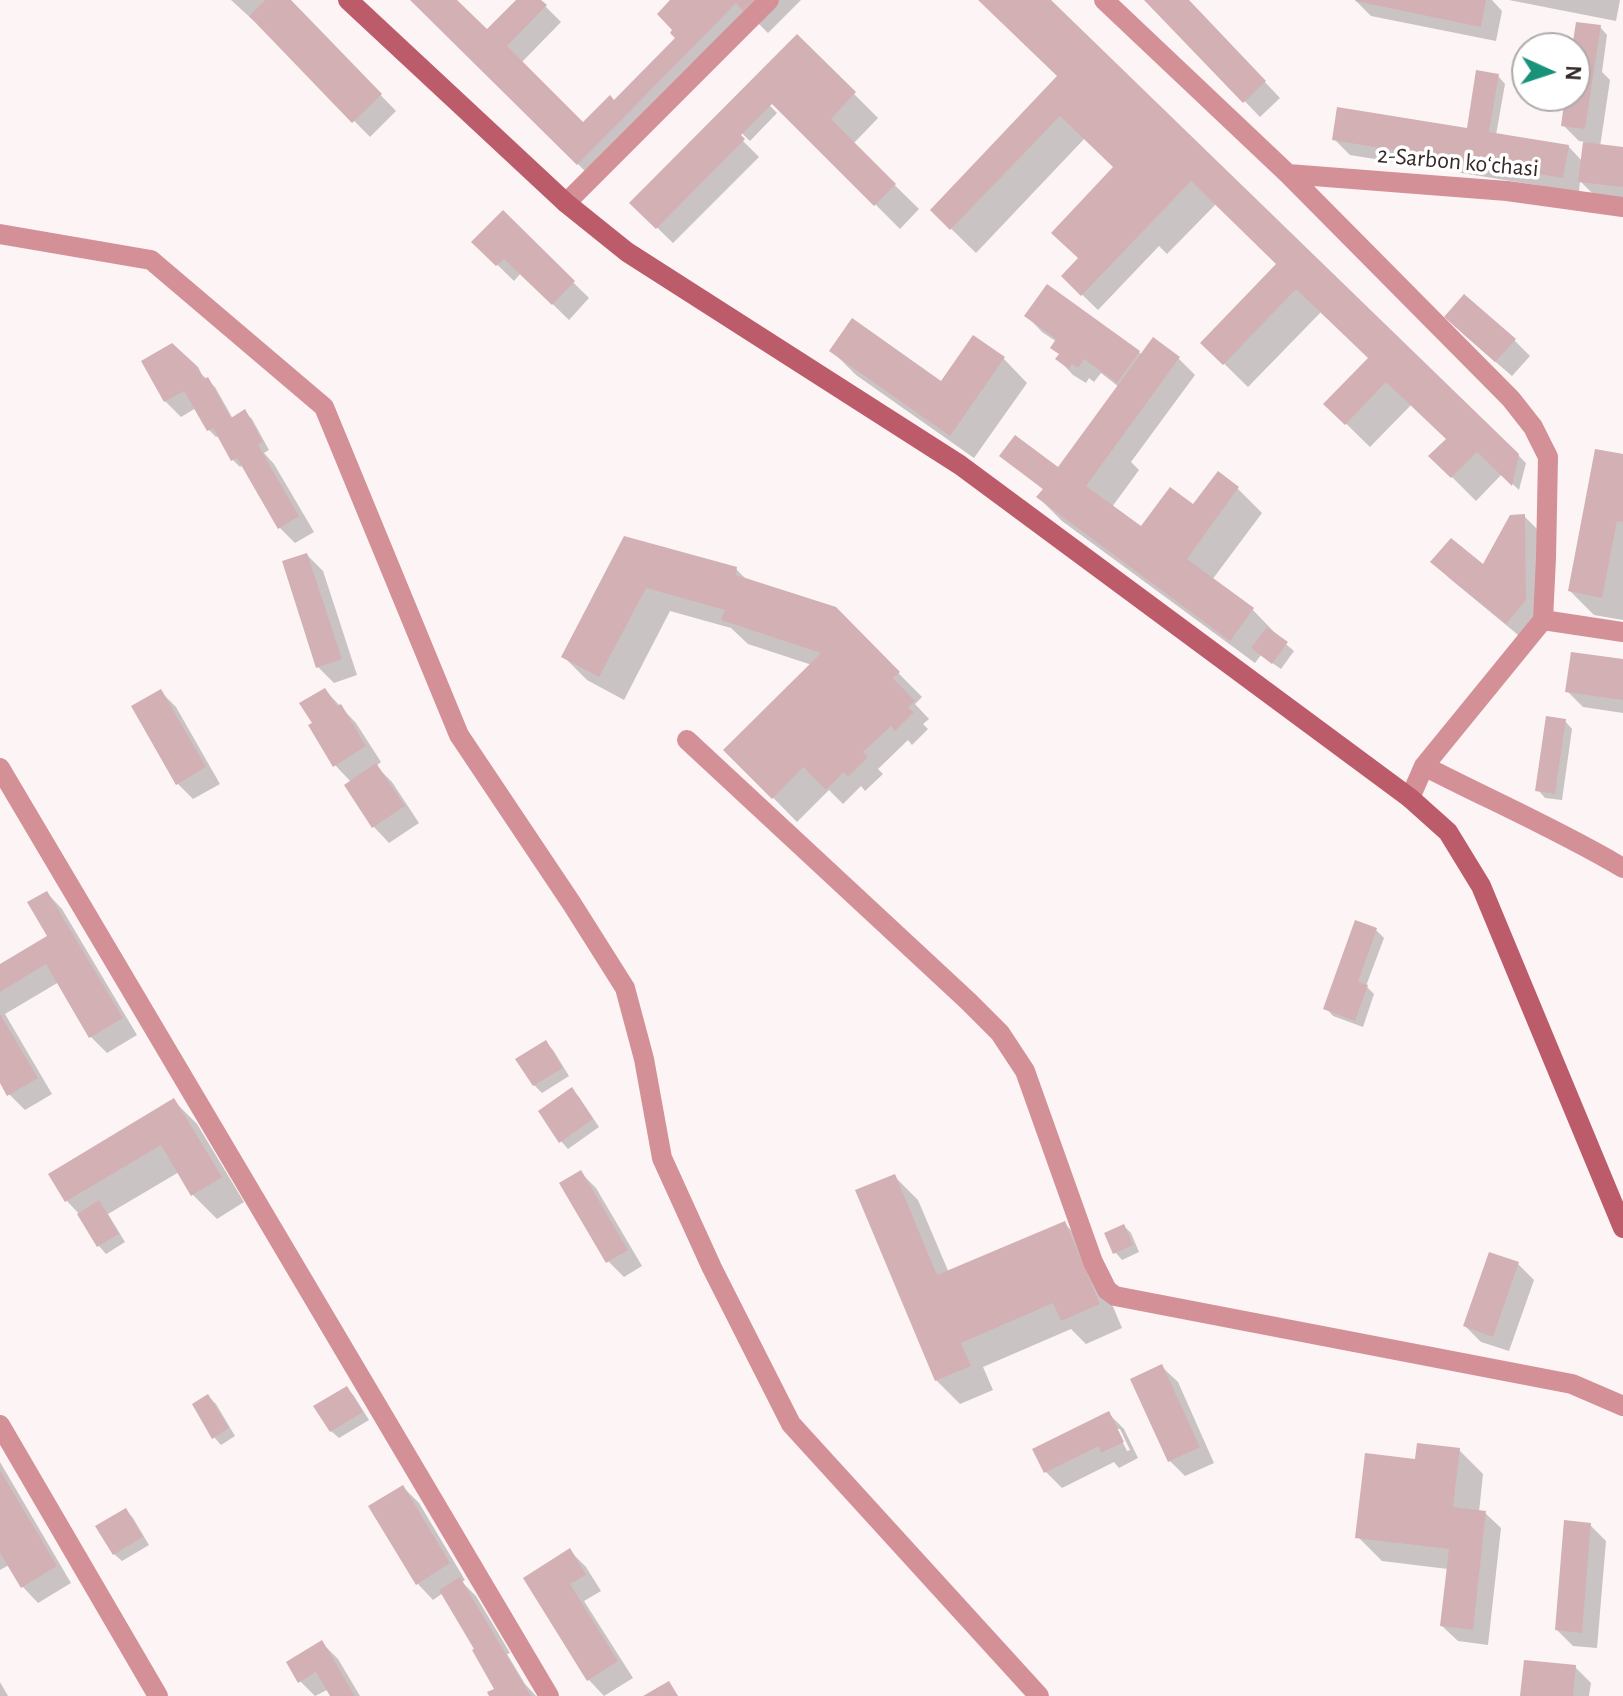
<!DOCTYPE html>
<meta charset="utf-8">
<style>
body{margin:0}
#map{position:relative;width:1623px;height:1696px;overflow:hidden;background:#fcf4f5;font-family:"Alegreya Sans",sans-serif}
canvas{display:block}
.north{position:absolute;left:1511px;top:32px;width:80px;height:80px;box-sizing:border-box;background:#fff;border:2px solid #afa9aa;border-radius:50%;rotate:93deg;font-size:22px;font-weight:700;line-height:32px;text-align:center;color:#36292a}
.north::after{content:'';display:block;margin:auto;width:28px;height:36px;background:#18937a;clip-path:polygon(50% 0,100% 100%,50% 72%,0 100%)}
</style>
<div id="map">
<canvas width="1623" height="1696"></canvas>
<div class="north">N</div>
</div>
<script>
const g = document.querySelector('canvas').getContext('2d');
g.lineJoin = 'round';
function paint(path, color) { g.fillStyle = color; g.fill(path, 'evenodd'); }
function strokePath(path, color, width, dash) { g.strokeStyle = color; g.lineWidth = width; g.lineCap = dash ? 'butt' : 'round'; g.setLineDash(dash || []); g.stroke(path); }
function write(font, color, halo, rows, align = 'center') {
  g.font = font + ' "Alegreya Sans",sans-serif'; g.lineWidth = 7; g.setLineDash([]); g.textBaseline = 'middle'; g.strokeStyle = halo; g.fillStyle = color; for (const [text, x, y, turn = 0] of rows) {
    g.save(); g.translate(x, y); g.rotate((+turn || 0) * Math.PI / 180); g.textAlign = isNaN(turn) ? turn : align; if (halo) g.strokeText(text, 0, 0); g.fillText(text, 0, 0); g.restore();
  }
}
const shadow = new Path2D(`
 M 231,0 L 288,0 L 396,111 L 370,137 L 255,20 L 254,21 Z
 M 413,0 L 454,0 L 487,32 L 519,0 L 539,0 L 561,22 L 521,63 L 583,125 L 614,102 L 678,38 L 673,0 L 801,0 L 768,33 L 753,18 L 594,180 Z
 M 980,0 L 1048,0 L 1519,456 L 1526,463 L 1519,490 L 1502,474 L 1476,501 L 1431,456 L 1448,439 L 1412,404 L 1370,447 L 1326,404 L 1370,358 L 1321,312 L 1248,387 L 1203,343 L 1279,265 L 1216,204 L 1167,254 L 1159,246 L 1098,310 L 1063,276 L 1080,259 L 1116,168 L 1085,138 L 976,253 L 932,210 L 1060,77 Z
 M 1147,0 L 1187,0 L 1280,98 L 1260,117 Z
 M 1355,0 L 1492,0 L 1502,11 L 1496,41 L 1371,16 Z
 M 1509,0 L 1620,0 L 1616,21 Z
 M 1600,27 L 1607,35 L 1602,72 L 1610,80 L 1600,147 L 1623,149 L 1623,200 L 1596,197 L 1580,181 L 1579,192 L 1350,155 L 1334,139 L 1473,131 L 1498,76 L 1505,84 L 1496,135 L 1568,146 L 1582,161 L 1585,142 L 1579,141 L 1563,125 L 1567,96 L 1575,96 L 1574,48 Z
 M 797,37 L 878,118 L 853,144 L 919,209 L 900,229 L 753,82 L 750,85 L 777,113 L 750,141 L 722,114 Z
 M 719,117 L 759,157 L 673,243 L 632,203 Z
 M 503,213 L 589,298 L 569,320 L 521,273 L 514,281 L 474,242 Z
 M 1027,316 L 1139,352 L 1142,355 L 1153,340 L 1179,359 L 1195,375 L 1131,462 L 1139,470 L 1112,507 L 1142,529 L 1194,507 L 1218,474 L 1238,489 L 1262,513 L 1212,580 L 1253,610 L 1276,634 L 1275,635 L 1294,651 L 1281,669 L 1261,655 L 1255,663 L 1062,521 L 1038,497 L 1044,490 L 1002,456 L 1058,470 L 1119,387 L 1101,373 L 1094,382 L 1089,378 L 1086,383 L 1073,375 L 1058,359 L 1060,355 L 1057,342 L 1042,332 Z
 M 1462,333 L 1514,340 L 1530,356 L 1512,376 Z
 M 172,346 L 215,387 L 233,419 L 245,412 L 252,419 L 269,450 L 264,453 L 274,464 L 314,532 L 295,543 L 279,527 L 243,465 L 240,467 L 233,460 L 219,436 L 216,437 L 209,430 L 196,408 L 181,417 L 165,401 Z
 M 832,351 L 941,383 L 1004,359 L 1027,383 L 974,458 L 856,375 Z
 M 1623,456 L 1623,620 L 1594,615 L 1570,591 Z
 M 1524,516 L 1540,532 L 1541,617 L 1523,639 L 1449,578 L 1433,562 L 1483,567 Z
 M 625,539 L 736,569 L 749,582 L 835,609 L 922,697 L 915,704 L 929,719 L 923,724 L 928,729 L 912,745 L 908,740 L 878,769 L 883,774 L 865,791 L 861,786 L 843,804 L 829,790 L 797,822 L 726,750 L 812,665 L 748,644 L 731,628 L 670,611 L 624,700 L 587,680 L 563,656 Z
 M 307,555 L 323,571 L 357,675 L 334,683 L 318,667 Z
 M 1623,661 L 1623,713 L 1583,707 L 1567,691 Z
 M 325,690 L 356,723 L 381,762 L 376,766 L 392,782 L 419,823 L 389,843 L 374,827 L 351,782 L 335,765 L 314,724 Z
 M 160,691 L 176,707 L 220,784 L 193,799 L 177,783 Z
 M 1565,721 L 1572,729 L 1562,800 L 1545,798 L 1538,790 Z
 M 47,893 L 62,909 L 137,1035 L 107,1053 L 91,1037 L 59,982 L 5,1014 L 52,1094 L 25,1110 L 9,1094 L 0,1079 L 0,966 L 50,937 Z
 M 1376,930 L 1384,938 L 1366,986 L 1374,994 L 1363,1027 L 1333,1016 L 1326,1008 Z
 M 546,1043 L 553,1050 L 569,1076 L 542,1093 L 534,1085 Z
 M 571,1090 L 579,1097 L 599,1127 L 568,1149 L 561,1141 Z
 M 173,1100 L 197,1124 L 244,1202 L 217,1219 L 193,1195 L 179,1172 L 108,1214 L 125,1242 L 106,1254 L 99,1246 L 80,1215 L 67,1201 L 51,1175 Z
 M 580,1172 L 596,1188 L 642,1266 L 624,1277 L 608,1261 Z
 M 894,1176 L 918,1200 L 949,1273 L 1064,1223 L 1088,1247 L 1122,1328 L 1086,1344 L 1071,1329 L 983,1367 L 993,1390 L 960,1404 L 936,1380 Z
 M 1124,1226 L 1131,1233 L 1139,1252 L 1122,1260 L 1115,1252 Z
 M 1518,1264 L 1534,1280 L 1509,1351 L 1481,1342 L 1465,1326 Z
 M 1162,1367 L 1178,1382 L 1214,1463 L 1185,1476 L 1169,1460 Z
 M 347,1388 L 354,1396 L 369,1420 L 339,1438 L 331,1431 Z
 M 208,1396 L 216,1404 L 235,1436 L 221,1445 L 214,1437 Z
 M 1108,1413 L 1124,1429 L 1138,1458 L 1119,1468 L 1114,1462 L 1062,1488 L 1046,1472 L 1035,1450 ZM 1116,1429 L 1120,1429 L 1130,1450 L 1127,1451 Z
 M 1459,1450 L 1483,1474 L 1479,1512 L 1485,1513 L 1501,1528 L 1488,1645 L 1458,1641 L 1442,1626 L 1448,1569 L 1382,1561 L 1358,1537 L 1417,1461 Z
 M 0,1462 L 71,1583 L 38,1603 L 23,1587 L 9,1565 L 0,1570 Z
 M 403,1487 L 419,1503 L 465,1580 L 462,1582 L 476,1596 L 510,1653 L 507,1654 L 525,1684 L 536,1696 L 492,1696 L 497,1689 L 477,1649 L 443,1593 L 433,1600 L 418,1584 Z
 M 126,1510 L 133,1518 L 149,1545 L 122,1561 L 114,1554 Z
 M 1590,1525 L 1606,1541 L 1597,1648 L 1573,1646 L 1557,1630 Z
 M 570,1551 L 586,1567 L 601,1591 L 584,1601 L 633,1678 L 604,1696 L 589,1680 L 525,1579 Z
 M 322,1643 L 338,1659 L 360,1696 L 332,1696 L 329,1689 L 315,1696 L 300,1681 Z
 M 1575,1667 L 1591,1683 L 1589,1696 L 1522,1696 Z
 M 0,1682 L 8,1696 L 0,1696 Z`);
const building = new Path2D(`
 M 265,0 L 291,0 L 382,94 L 352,123 L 249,16 Z
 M 410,0 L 457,0 L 487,29 L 516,0 L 541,0 L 547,5 L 507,46 L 583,122 L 610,95 L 614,100 L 675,38 L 670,33 L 672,30 L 657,14 L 670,0 L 754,0 L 743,11 L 736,3 L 577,165 Z
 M 978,0 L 1051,0 L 1519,454 L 1512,486 L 1477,452 L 1451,478 L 1428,456 L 1446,439 L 1386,382 L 1345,425 L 1323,404 L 1368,358 L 1296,289 L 1223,365 L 1200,343 L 1276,264 L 1191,181 L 1081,296 L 1061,276 L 1078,258 L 1051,233 L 1113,167 L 1060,116 L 950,230 L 930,210 L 1057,76 Z
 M 1144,0 L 1189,0 L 1266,81 L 1243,103 Z
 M 1356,0 L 1486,0 L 1481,27 L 1355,1 Z
 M 1576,22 L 1601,25 L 1585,129 L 1561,126 L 1565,96 L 1575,96 L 1575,48 L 1572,48 Z
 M 797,34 L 856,92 L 831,119 L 896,184 L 874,206 L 772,104 L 741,135 L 745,139 L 656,229 L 629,203 Z
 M 1476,70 L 1499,74 L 1489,132 L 1569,145 L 1563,178 L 1332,140 L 1337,107 L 1467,128 Z
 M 1583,142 L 1623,147 L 1623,187 L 1578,182 Z
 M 503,210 L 575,281 L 552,305 L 504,259 L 496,266 L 471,242 Z
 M 1047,284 L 1140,351 L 1117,383 L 1084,359 L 1078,368 L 1072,364 L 1069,369 L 1055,359 L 1059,354 L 1050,348 L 1056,339 L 1024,316 Z
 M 1464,294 L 1516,339 L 1495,362 L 1444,317 Z
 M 852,318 L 941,381 L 973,335 L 1005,357 L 950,436 L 829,351 Z
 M 1153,337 L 1180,357 L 1086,486 L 1141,526 L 1170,487 L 1193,504 L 1218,471 L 1239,487 L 1187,559 L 1254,608 L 1230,641 L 1036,497 L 1043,489 L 999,456 L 1015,435 L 1058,467 Z
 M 172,343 L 198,367 L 204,379 L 208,377 L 231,418 L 245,409 L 263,442 L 258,445 L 299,516 L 278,529 L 237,458 L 231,461 L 213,428 L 207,431 L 184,391 L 164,402 L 141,361 Z
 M 1595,449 L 1623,454 L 1623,522 L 1617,521 L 1602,598 L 1568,591 Z
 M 1525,514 L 1526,600 L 1506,624 L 1430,562 L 1451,538 L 1483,564 L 1510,515 Z
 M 624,536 L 737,567 L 736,575 L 836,607 L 900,672 L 893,678 L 915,701 L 908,708 L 914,712 L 895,731 L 891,726 L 863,752 L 868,757 L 848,777 L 844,772 L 826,790 L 803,767 L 772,799 L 723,750 L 821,653 L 721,620 L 725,610 L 646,588 L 599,677 L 561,657 Z
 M 307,553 L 342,659 L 316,668 L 282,561 Z
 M 1267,627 L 1288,642 L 1272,664 L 1251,648 Z
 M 1571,652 L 1623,659 L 1623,700 L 1565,692 Z
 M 325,688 L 337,706 L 341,704 L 366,746 L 333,767 L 308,725 L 312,723 L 299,703 Z
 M 161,689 L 206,767 L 176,785 L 131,706 Z
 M 1546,716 L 1566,719 L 1555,794 L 1535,791 Z
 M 376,763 L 405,806 L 372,828 L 344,785 Z
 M 47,891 L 123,1018 L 89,1038 L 46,964 L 0,992 L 0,964 L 47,936 L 27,902 Z
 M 1355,920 L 1377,928 L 1358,982 L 1368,985 L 1355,1021 L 1323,1009 Z
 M 0,1014 L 38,1078 L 7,1096 L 0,1083 Z
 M 546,1040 L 563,1068 L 533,1086 L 515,1059 Z
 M 572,1087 L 593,1119 L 559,1143 L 538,1111 Z
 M 174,1098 L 222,1177 L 191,1196 L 161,1145 L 65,1202 L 48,1174 Z
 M 581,1170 L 628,1250 L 606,1263 L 559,1183 Z
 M 895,1174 L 937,1275 L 1065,1221 L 1100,1304 L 1061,1321 L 1053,1303 L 961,1343 L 971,1366 L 935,1381 L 855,1190 Z
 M 99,1200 L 119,1234 L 97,1247 L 77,1214 Z
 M 1124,1224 L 1133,1245 L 1113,1254 L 1104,1233 Z
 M 1489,1252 L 1519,1262 L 1493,1337 L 1463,1326 Z
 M 1162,1364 L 1200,1447 L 1168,1462 L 1130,1379 Z
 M 347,1386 L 363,1412 L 330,1432 L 313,1406 Z
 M 208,1394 L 229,1428 L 212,1439 L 192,1404 Z
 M 1109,1411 L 1124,1442 L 1101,1453 L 1099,1446 L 1044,1473 L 1032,1449 Z
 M 1417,1443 L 1460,1448 L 1453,1507 L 1486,1511 L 1473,1630 L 1440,1626 L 1449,1549 L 1355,1538 L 1365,1453 L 1415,1459 Z
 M 0,1470 L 57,1566 L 21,1588 L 0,1553 Z
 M 403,1485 L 450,1563 L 416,1585 L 368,1506 Z
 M 126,1508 L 143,1537 L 113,1555 L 95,1526 Z
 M 1564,1520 L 1591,1523 L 1582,1633 L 1555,1630 Z
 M 570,1548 L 586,1575 L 570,1584 L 618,1661 L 587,1681 L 523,1578 Z
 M 460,1577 L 495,1636 L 531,1696 L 489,1696 L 487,1692 L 494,1689 L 472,1650 L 474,1649 L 439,1590 Z
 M 322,1640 L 355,1696 L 330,1696 L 316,1672 L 298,1683 L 286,1662 Z
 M 1524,1660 L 1576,1665 L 1573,1696 L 1520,1696 Z
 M 669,1681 L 678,1696 L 643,1696 Z`);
const lane = new Path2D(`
 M 0,234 L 151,260 L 324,407 L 459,735 L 572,904 L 625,988 L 644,1059 L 662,1158 L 712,1268 L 791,1424 L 1039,1696
 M 0,768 L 549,1696
 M 0,1425 L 158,1696`);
const street = new Path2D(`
 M 1104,0 L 1288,174 L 1511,399 L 1533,427 L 1548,457 L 1546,558 L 1543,620 L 1424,766 L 1410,798
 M 1288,174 L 1507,191 L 1623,207
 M 566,203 L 769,0
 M 1543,620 L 1623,632
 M 687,740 L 968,1001 L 1000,1033 L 1025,1071 L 1093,1262 L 1107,1290 L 1115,1296 L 1572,1384 L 1623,1406
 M 1424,766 C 1490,800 1559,830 1623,868`);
const secondary = new Path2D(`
 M 348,0 L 566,203 L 627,252 L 960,465 L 1410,798 L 1448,832 L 1481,886 L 1623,1228`);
const streetNames = [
 ["2-Sarbon koʻchasi",1458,162,5]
];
paint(shadow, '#0003');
paint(building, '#d3b0b3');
strokePath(lane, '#d39097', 20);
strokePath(street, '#d39097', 20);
strokePath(secondary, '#bc5c6a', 20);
write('24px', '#36292a', '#fff', streetNames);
</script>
